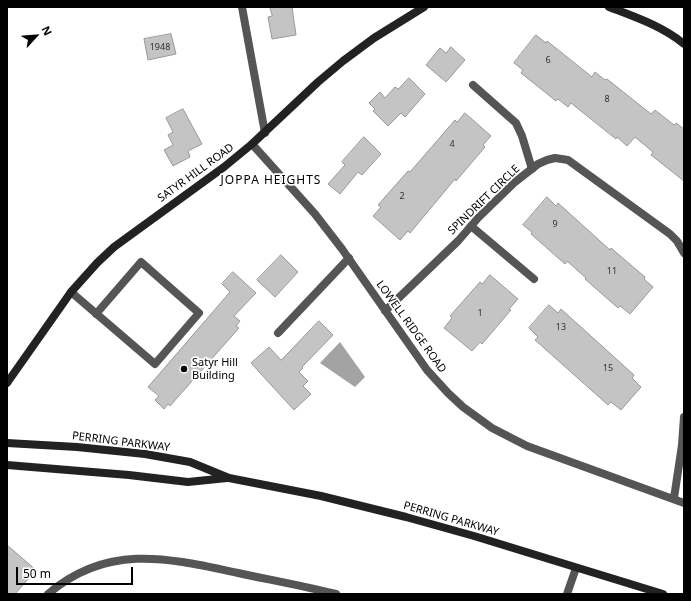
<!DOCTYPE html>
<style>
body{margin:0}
#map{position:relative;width:691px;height:601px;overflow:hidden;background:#fff;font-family:"Noto Sans",sans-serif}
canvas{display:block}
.frame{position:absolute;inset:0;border:8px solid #000;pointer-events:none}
.north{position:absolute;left:16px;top:16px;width:40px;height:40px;-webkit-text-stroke:3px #fff;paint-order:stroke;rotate:64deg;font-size:11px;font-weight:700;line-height:16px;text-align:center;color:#000}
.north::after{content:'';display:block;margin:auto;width:14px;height:18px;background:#000;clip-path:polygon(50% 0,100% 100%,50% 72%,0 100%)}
.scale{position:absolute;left:16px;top:567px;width:117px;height:18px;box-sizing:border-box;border:2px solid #000;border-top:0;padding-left:5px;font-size:12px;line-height:14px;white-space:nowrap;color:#000;-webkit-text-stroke:3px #fff;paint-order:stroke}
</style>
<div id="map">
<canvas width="691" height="601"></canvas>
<div class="frame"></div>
<div class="north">N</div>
<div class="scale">50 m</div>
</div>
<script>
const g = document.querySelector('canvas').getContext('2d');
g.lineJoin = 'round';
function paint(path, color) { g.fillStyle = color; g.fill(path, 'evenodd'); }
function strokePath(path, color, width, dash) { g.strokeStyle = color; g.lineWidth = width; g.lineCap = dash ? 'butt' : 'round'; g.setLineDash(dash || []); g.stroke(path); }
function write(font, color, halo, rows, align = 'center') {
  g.font = font + ' "Noto Sans",sans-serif'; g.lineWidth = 3.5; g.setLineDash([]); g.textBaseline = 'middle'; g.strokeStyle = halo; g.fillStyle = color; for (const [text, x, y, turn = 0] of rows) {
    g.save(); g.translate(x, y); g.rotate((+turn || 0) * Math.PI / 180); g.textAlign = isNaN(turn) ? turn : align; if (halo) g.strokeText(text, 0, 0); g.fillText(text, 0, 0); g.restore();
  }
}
const water = new Path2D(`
 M 340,342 L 365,377 L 355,387 L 320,363 Z`);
const building = new Path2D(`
 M 270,7 L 292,7 L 296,35 L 272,39 L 268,17 L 272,16 Z
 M 171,34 L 176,54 L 148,60 L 144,39 Z
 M 536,35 L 546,43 L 547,41 L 592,77 L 595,72 L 605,80 L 607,79 L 651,114 L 655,110 L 674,125 L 676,123 L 684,129 L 684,181 L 651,155 L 653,152 L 635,137 L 627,146 L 617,137 L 616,139 L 571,103 L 568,107 L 558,99 L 556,101 L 521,73 L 523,70 L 514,63 Z
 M 451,47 L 465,60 L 446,82 L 426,65 L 440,48 L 446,53 Z
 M 409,78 L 425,94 L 405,117 L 401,113 L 388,126 L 373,111 L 375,109 L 369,103 L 380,92 L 385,98 L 395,87 L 398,89 Z
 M 183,109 L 202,144 L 188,151 L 190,157 L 173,166 L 164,150 L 173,145 L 168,135 L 173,132 L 166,118 Z
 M 465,113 L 491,136 L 483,145 L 485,147 L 456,181 L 455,179 L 410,233 L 408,231 L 400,240 L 373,216 L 381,207 L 378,205 L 408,171 L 410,172 L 455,120 L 457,122 Z
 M 364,137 L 381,154 L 362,175 L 358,172 L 340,194 L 328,184 L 345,165 L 342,162 Z
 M 547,197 L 556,206 L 558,203 L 610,250 L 611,248 L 645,277 L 644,279 L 653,287 L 630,314 L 620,306 L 618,308 L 585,279 L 586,278 L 567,261 L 565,264 L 531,234 L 532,232 L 523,225 Z
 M 281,255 L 298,272 L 275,297 L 257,280 Z
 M 233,272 L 256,293 L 234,316 L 240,321 L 236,326 L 239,328 L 170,406 L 168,404 L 164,409 L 155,400 L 159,396 L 148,387 L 230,292 L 222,284 Z
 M 490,275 L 518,299 L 509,309 L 511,310 L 482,344 L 480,342 L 472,351 L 444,328 L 452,318 L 450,316 L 480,282 L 482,284 Z
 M 549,305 L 558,313 L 561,309 L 634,375 L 632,378 L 641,387 L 621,410 L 611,402 L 608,405 L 535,340 L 538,337 L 529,328 Z
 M 319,321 L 333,335 L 302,367 L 303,368 L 299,372 L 308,381 L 303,386 L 311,394 L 294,410 L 251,363 L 269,347 L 281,360 Z
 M 7,545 L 36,570 L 15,594 L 7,594 Z`);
const lane = new Path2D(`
 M 473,85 L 516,123 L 522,136 L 532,169
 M 471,226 L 534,279
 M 71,292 L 155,364 L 199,313 L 141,262 L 96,314
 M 278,333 L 349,258
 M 48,594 C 108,543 168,558 238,573 C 271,580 304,586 336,594
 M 567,594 L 576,568`);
const street = new Path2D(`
 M 242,7 L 265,133
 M 252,144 L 315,214 L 342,249 L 427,370 L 448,393 L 463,407 L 492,428 L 527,446 L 684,503
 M 385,311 L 458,241 L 478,218 L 515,182 L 538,164 L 547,160 L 555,158 L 568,160 L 670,234 L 677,241 L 684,253
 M 674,498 L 682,445 L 684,417`);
const secondary = new Path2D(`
 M 609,7 C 635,17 662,26 684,44
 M 7,383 L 71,292 L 97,263 L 114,247 L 224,167 L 252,144 L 318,82 L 343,61 L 374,38 L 424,7
 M 7,443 L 77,447 L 145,454 L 190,462 L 229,478 L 321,496 L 406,517 L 474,536 L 663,594
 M 7,465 L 129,475 L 188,482 L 227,478`);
const markers = [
 [184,369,4,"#000"]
];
const numberNames = [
 ["1948",160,47],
 ["6",548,60],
 ["8",607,99],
 ["4",452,144],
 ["2",402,196],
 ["9",555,224],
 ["11",612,271],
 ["1",480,313],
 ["13",561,327],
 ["15",608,368]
];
const streetNames = [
 ["SATYR HILL ROAD",196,173,-36],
 ["SPINDRIFT CIRCLE",484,200,-44],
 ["LOWELL RIDGE ROAD",411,327,54],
 ["PERRING PARKWAY",121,442,7],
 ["PERRING PARKWAY",451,519,16]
];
const poiNames = [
 ["Satyr Hill",192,363],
 ["Building",192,376]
];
const neighbourhoodNames = [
 ["JOPPA HEIGHTS",271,181]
];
paint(water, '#a3a3a3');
paint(building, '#c4c4c4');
strokePath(building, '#999', 1);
strokePath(lane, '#555', 8);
strokePath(street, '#555', 8);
strokePath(secondary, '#222', 8);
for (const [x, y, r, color] of markers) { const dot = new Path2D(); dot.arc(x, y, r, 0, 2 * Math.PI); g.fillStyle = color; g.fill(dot); strokePath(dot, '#fff', 1.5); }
write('9px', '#313131', null, numberNames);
write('11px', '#000', '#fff', streetNames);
write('11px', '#000', '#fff', poiNames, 'left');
g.letterSpacing = '1px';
write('12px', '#000', '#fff', neighbourhoodNames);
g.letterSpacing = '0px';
</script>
